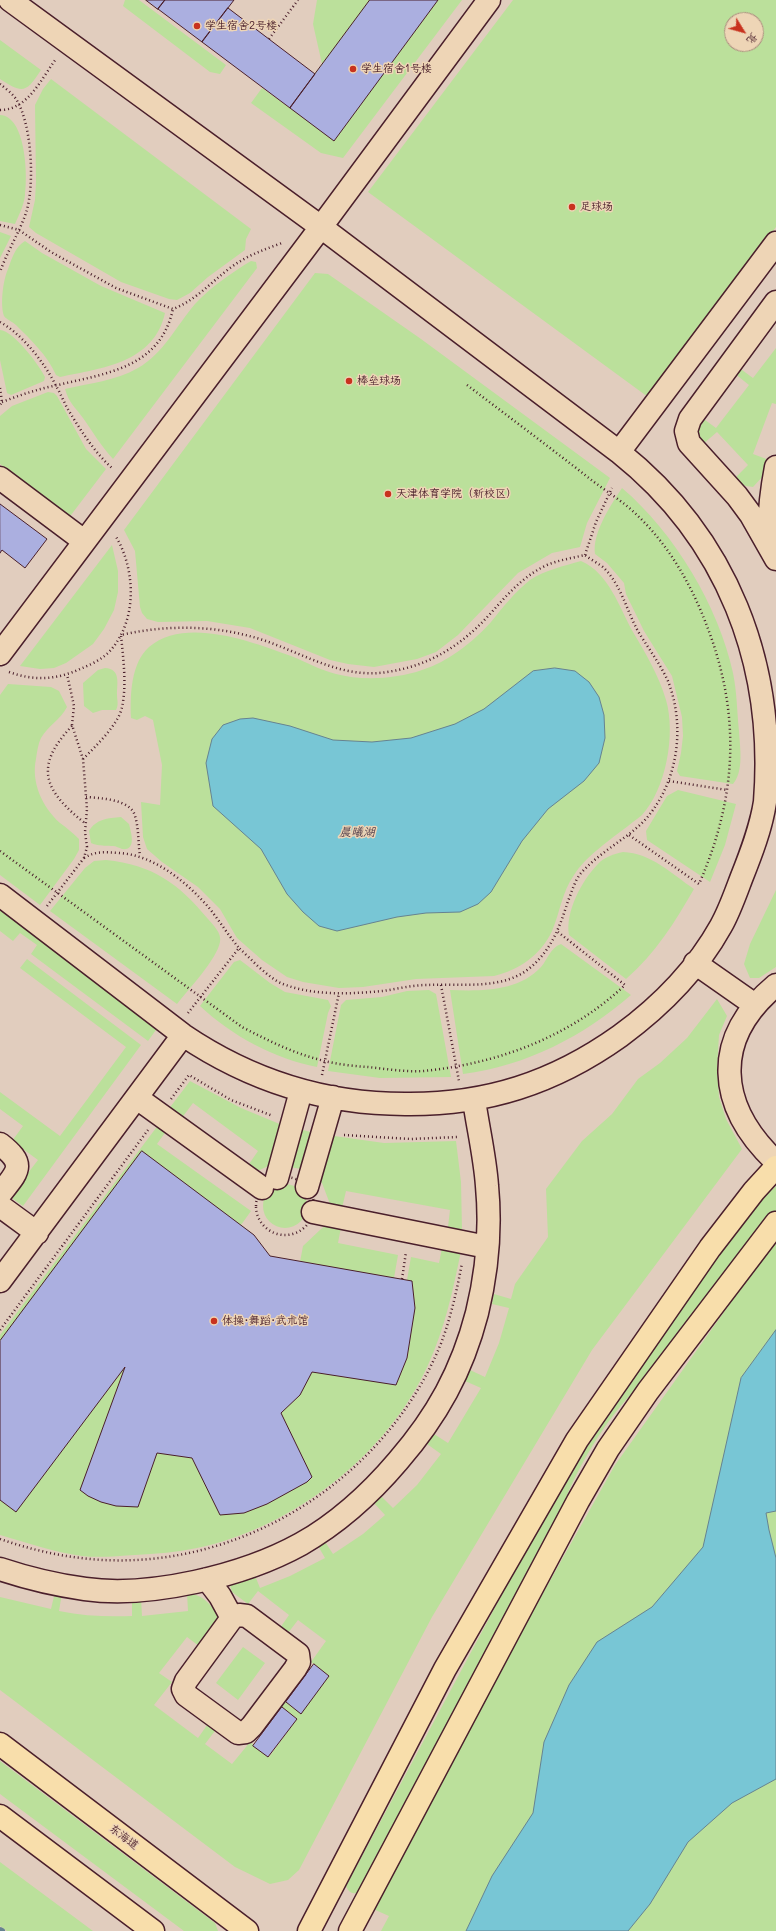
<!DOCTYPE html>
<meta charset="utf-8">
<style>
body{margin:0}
#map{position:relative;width:776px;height:1931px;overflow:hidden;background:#e1cdbe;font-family:Mali,"LXGW WenKai TC",sans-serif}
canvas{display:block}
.north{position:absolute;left:724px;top:12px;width:40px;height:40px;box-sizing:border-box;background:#eed5b6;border:1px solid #ac8c7e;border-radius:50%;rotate:127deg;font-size:11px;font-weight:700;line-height:16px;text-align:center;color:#4a1f2b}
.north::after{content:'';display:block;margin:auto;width:14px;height:18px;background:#c8321e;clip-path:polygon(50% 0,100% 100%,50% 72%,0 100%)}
</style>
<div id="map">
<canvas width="776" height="1931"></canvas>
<div class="north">北</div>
</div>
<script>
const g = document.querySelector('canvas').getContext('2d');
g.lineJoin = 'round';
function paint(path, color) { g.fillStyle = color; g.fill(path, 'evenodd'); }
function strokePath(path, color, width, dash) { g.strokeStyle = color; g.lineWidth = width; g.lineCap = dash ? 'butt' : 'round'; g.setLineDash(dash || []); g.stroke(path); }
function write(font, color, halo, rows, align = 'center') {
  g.font = font + ' Mali,"LXGW WenKai TC",sans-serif'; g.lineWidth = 3; g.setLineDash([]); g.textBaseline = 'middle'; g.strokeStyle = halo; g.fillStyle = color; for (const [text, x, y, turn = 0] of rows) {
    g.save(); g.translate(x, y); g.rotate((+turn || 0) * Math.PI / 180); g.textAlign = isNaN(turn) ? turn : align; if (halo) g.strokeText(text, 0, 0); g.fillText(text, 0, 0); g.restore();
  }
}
const green = new Path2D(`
 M 125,0 L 139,0 L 226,65 L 220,74 L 210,72 L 123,6 Z
 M 317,0 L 462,0 L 343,158 L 321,153 L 251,103 L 262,88 L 290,108 L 322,64 L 313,24 Z
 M 513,0 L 776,0 L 776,227 L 648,397 L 368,192 ZM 732,20 L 756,20 L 756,44 L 732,44 Z
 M 0,40 L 41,70 C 26,93 23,94 0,79 Z
 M 51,79 L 251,229 L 246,239 L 245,250 L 208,277 L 190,293 L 177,300 L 169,299 L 121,282 L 36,233 L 29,227 L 35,200 L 36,182 L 35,105 L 43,89 Z
 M 0,115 C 26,116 28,176 25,195 C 24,205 19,215 15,224 L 0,221 Z
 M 0,232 L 11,236 L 0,258 Z
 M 25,241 L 42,253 L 101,286 L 165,313 C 154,363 102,368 60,377 L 56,375 C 47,355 31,340 16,325 C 13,322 6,319 4,316 C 0,305 3,280 8,269 C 12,258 15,247 25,241 Z
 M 251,261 L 256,262 L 257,268 L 113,459 C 101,446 93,432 83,418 C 75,407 69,403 65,389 C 90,383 115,381 138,368 C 163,354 177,325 195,304 C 211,287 231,273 251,261 Z
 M 315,273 L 328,274 L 421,339 L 610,478 L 587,523 L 580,547 L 552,553 L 518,573 L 458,635 L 436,652 L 417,659 L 374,667 L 348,664 L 330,660 L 250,628 L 207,621 L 158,622 L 147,619 L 142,613 L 140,607 L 135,551 L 124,530 Z
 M 0,330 C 14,331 39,365 45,377 L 44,381 L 11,395 L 7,393 L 0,360 Z
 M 776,348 L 776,404 L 772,403 L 753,454 L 769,460 L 764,475 L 753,487 C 744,486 740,485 734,479 L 748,465 L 717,432 L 702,445 C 695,435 697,429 701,417 L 716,428 L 749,385 L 734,373 L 738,367 L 753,378 Z
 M 48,392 L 54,393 L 57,396 L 86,449 L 106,469 L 71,515 L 66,515 L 0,464 L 0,416 L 12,406 Z
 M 622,488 C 674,532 719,607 733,673 C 737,692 737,712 739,731 C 740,748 744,771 733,784 L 680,776 L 677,771 L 681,753 L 683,736 L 682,717 L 672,676 L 644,631 L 626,594 L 624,583 L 607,563 L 595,554 C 592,533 611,505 622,488 Z
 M 112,545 L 118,571 L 118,592 L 114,610 L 104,629 L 93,644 L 66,663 L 54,668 L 40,669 L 20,666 Z
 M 581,561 C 609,573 619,607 633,632 C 646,654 659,676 666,700 C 676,734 666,789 642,815 C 638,819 632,822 628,826 C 611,839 585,857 574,875 C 562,892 560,912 552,931 C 541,955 519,970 494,976 L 416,979 L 363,987 L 339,988 L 303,982 L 287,977 L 262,960 L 237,938 L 220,909 L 198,887 L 162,862 L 147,849 L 143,837 L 141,802 L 160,805 L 162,765 L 153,720 L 145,716 L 137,720 L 131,718 C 130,695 131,663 149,647 C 185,616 253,642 291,656 C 306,662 320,670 336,674 C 362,681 396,679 422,670 C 448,662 473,642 491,622 C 503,607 515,592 530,580 C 545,570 564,566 581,561 Z
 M 105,668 C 121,669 117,683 117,695 C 117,701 119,704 116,710 L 102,710 L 93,713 L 84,706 L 83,683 L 98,670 Z
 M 8,684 L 51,687 L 59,691 L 67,707 C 61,719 48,726 41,738 C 38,744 37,752 36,759 C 31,782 42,807 60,823 C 67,828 73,833 79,839 L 79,850 L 74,859 L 40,905 L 0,875 L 0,695 Z
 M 678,790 L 736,804 L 725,845 L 710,882 L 647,840 L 646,831 L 667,796 Z
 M 121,817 L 129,824 C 131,832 137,851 122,849 C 119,848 116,846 113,846 C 104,845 101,847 91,843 L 89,831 C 96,819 108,818 121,817 Z
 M 623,852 C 651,853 672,874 694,889 C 675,922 655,954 626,979 L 569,935 C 565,912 582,880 598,864 C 604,857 614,854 623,852 Z
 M 106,860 C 153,865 178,883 208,919 C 213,925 222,933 220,942 C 217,959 188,990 177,1004 L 50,911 L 85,868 L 94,861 Z
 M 776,890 L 776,967 L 759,978 L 750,978 L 744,964 L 750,944 Z
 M 0,903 L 161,1023 L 148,1041 L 31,954 L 37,945 L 20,933 L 13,941 L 0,931 Z
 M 561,944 L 631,995 C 584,1036 526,1066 463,1074 L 450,990 C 481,991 518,992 541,967 C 548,959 550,948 561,944 Z
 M 27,959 L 141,1045 L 23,1206 L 13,1199 L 11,1195 L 38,1160 L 12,1141 L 23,1126 L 0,1109 L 0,1092 L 60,1136 L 126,1047 L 20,968 Z
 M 240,960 L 270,983 L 285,992 L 328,1000 L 331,1006 L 328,1013 L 317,1067 C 275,1059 232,1036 200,1006 L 234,962 Z
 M 429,990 L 436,994 L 451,1077 L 380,1078 L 328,1071 L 341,1005 L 346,1000 L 382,997 L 407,991 Z
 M 717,999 L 727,1016 L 719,1035 L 717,1069 L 719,1097 L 726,1119 L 742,1149 L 592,1350 L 432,1617 L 299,1870 L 288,1880 L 270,1884 L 235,1867 L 0,1690 L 0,1597 L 51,1609 L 55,1592 L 62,1593 L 59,1611 C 84,1616 107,1617 132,1616 L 132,1598 L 141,1598 L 142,1616 L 188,1611 L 187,1593 C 205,1595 210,1605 221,1618 L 199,1646 L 187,1637 L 159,1673 L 172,1682 L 154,1705 L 198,1738 L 210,1721 L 218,1727 L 205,1744 L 232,1764 L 250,1742 L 269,1757 L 297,1719 L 280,1705 L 283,1700 L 301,1713 L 329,1676 L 311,1662 L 326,1641 L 298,1620 L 288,1633 L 280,1628 L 289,1615 L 258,1591 L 248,1604 L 232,1592 L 229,1582 L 254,1573 L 260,1588 L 290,1576 L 325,1558 L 317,1544 L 324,1540 L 333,1554 L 363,1534 L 385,1515 L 373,1502 L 381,1496 L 393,1508 L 417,1485 L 441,1454 L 427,1444 L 434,1434 L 448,1443 L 481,1388 L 465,1381 L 470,1370 L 485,1377 L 499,1343 L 509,1308 L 492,1304 L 494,1294 L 511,1299 L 515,1284 L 548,1237 L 546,1189 L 582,1141 L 612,1114 L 638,1079 L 660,1063 L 687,1038 Z
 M 190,1081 L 241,1108 L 282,1125 L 273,1164 L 255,1172 L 247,1167 L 258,1151 L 193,1103 L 181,1119 L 168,1110 Z
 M 159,1124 L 167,1130 L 157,1144 L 251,1211 L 241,1225 L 254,1235 L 270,1256 L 300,1262 L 303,1246 L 321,1229 L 325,1226 L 332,1225 L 341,1227 L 338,1243 L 398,1255 L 394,1278 L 407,1280 L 411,1257 L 439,1263 L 442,1248 L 461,1251 C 453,1290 445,1328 428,1365 C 388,1454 293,1528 197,1548 C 177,1552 156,1554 135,1555 C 118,1556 99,1558 82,1556 C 54,1552 27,1543 0,1535 L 0,1335 Z
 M 296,1128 L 314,1133 L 301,1169 L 290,1167 Z
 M 327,1135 L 384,1143 L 456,1141 L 461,1182 L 462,1230 L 448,1227 L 450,1210 L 346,1191 L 342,1208 L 330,1204 L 322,1183 L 316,1177 Z
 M263 1206a22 22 0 1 1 44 0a22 22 0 1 1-44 0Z
 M 776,1186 L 776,1215 L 642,1384 C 609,1412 570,1477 559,1519 L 360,1893 C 352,1894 349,1893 346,1886 L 546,1512 L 584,1449 L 672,1321 L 742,1224 L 765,1196 Z
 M 776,1243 L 776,1931 L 381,1931 L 389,1916 L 373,1909 L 497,1675 L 615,1465 L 734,1298 Z
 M 243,1647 L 265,1663 L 238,1700 L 216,1683 Z
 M 0,1761 L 215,1923 L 218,1931 L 184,1931 L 0,1794 Z
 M 0,1862 L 93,1931 L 7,1931 L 0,1926 Z`);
const water = new Path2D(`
 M 555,668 L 575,671 L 589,682 L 599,697 L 604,715 L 605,738 L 599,763 L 584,781 L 548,809 L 522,841 L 491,892 L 478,904 L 460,912 L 426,913 L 397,917 L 337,931 L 319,926 L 303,912 L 287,894 L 261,849 L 213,806 L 206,763 L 212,739 L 223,725 L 240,719 L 253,718 L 290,726 L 333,740 L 372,742 L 411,738 L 455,724 L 484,709 L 533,671 Z
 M 776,1330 L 776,1511 L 766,1513 L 769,1530 L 776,1558 L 776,1779 L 732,1803 L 688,1842 L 650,1904 L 628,1931 L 466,1931 L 492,1876 L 533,1813 L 544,1742 L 569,1685 L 597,1642 L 652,1607 L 703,1547 L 741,1378 Z`);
const stream = new Path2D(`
 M 0,1930 L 2,1931`);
const building = new Path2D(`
 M 146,0 L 165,0 L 158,9 Z
 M 165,0 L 234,0 L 202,42 L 158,9 Z
 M 370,0 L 438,0 L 334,141 L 290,108 Z
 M 228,8 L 315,74 L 290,108 L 202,42 Z
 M 0,504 L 47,539 L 25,568 L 2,550 L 0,553 Z
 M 142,1151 L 254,1235 L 270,1256 L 412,1281 L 415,1308 L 407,1358 L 396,1385 L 312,1372 L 300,1395 L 281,1413 L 312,1477 L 307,1482 L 267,1504 L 244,1513 L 220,1515 L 192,1458 L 157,1453 L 138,1507 L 116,1506 L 101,1502 L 88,1496 L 80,1490 L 125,1367 L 16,1512 L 0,1500 L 0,1341 Z
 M 314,1664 L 329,1676 L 301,1714 L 286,1702 Z
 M 282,1707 L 297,1719 L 268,1757 L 253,1746 Z`);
const path = new Path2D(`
 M 269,39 L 298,0
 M 0,84 C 5,88 12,93 16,99 C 32,124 35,185 26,213 C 19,233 7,252 0,272
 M 0,110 C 28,110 41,79 56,59
 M 0,225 L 19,230 L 51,252 L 116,288 L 173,309 C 196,300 210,283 230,268 C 246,256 263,250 282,243
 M 0,322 C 22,334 45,363 56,386 C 61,394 64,403 69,411 C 81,431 95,453 113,469
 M 467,385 C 509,417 552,449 594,482 C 609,493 625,503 638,516 C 667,544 688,579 703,616 C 741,708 739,793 699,884 L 629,835
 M 0,388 L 2,402 L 0,405
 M 2,402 C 20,395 38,389 58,385 C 107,373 160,368 173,309
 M 585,555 L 596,522 L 612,488
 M 9,672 C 34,681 56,680 80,669 C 90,665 101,660 109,652 C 138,621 136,569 115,535
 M 72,726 C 33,767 44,791 86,824
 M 83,759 C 95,747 119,724 122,707 C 127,685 123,657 121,635 C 165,625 210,625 253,637 C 297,649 339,680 387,672 C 429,666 461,646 490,614 C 507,595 523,576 547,565 C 559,560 572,558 585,555 C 591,560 600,564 605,569 C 622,587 627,612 639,633 C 649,649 660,664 668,681 C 686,727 678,784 644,821 C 625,840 600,852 582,872 C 575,879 572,892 568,901 C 560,926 552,949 531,967 C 503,991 461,983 427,985 C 412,985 397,989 383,991 C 350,994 314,996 283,984 C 268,978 251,959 239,948
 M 669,781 L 727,790
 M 86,797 C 99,798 131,799 135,816 C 139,829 138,843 140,856
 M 0,851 L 242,1027 C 267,1040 291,1052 317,1059 C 334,1064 352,1066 368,1067 C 386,1069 405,1072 423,1071 C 497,1064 570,1037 625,985 L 558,932
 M 84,858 C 95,851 105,852 119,853 C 154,855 187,882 210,909 C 220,922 229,936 239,948 L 188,1013
 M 47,906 L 84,858 L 87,847 L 85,832 L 87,809 L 83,759 L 72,725 L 74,706 L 67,674
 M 441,985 L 459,1081
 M 322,1075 L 339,993
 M 171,1099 L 189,1075 L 231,1100 L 273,1116
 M 344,1135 L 411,1139 L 458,1137
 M256 1206a29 29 0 1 1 58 0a29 29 0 1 1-58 0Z
 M 402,1279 L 406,1252
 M 0,1330 L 148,1130
 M 0,1539 C 26,1548 54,1555 81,1558 C 233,1577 386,1482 442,1341 C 451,1316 457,1290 462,1263`);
const minor = new Path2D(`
 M 776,302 L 690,419 L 686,431 L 689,443 L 737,496 L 751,515 L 776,559
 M 619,452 L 776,243
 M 0,478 L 84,541
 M 770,545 C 768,519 771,493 776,467
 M 0,654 L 321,227 L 489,0
 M 0,895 L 183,1035 C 251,1081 323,1104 405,1104 C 486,1105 554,1083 620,1036 C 661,1006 696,971 721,926 C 729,912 735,895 741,879 C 751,854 761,828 765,802 C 776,663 727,538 619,452 L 321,227 L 10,0
 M 695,963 L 755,1005
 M 776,985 C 711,1039 717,1106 776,1162
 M 137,1098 L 262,1188
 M 0,1144 C 27,1165 18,1171 0,1194
 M 277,1178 L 301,1091
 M 307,1187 L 333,1097
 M 0,1206 L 37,1233
 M 313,1212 L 487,1247
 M 0,1281 L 183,1035
 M 0,1569 C 27,1578 56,1585 85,1589 C 150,1598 243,1576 301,1544 C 338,1523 370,1494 398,1461 C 437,1416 462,1371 477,1313 C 487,1272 491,1228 487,1186 C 485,1157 478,1128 474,1100
 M 207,1579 L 220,1596 L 232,1618
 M 239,1615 L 247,1616 L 298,1654 L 299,1662 L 295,1669 L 252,1726 L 246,1732 L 238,1733 L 186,1695 L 183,1689 L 186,1681 L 232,1618 Z`);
const major = new Path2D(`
 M 0,1744 L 247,1931
 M 0,1816 L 153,1931
 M 309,1931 L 445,1669 L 577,1440 L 710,1248 L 754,1191 L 776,1167
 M 350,1931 L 578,1501 L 608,1449 L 648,1391 L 776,1223`);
const markers = [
 [197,26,4,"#c8321e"],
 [353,69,4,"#c8321e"],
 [572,207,4,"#c8321e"],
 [349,381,4,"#c8321e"],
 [388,494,4,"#c8321e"],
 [214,1321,4,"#c8321e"]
];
const poiNames = [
 ["学生宿舍2号楼",205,26],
 ["学生宿舍1号楼",361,69],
 ["足球场",580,207],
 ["棒垒球场",357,381],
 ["天津体育学院（新校区）",396,494],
 ["体操·舞蹈·武术馆",222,1321]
];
const streetNames = [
 ["东海道",124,1837,37]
];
const waterNames = [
 ["晨曦湖",357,832]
];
paint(green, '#bbe09b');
paint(water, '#78c6d5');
strokePath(water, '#668391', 1);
strokePath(stream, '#668391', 6);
paint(building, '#abafe0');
strokePath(building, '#4a1f2b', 1);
strokePath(minor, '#4a1f2b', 25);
strokePath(major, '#4a1f2b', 25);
strokePath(path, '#4a1f2b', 2.5, [1, 3]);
strokePath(minor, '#eed5b6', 22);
strokePath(major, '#f8deab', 22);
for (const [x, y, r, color] of markers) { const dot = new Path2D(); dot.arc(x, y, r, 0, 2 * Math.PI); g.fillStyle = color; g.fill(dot); strokePath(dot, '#eed5b6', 1.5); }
write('11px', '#4a1f2b', '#eed5b6', poiNames, 'left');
write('11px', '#4a1f2b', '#eed5b6', streetNames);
write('italic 12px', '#53404d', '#eed5b6', waterNames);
</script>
